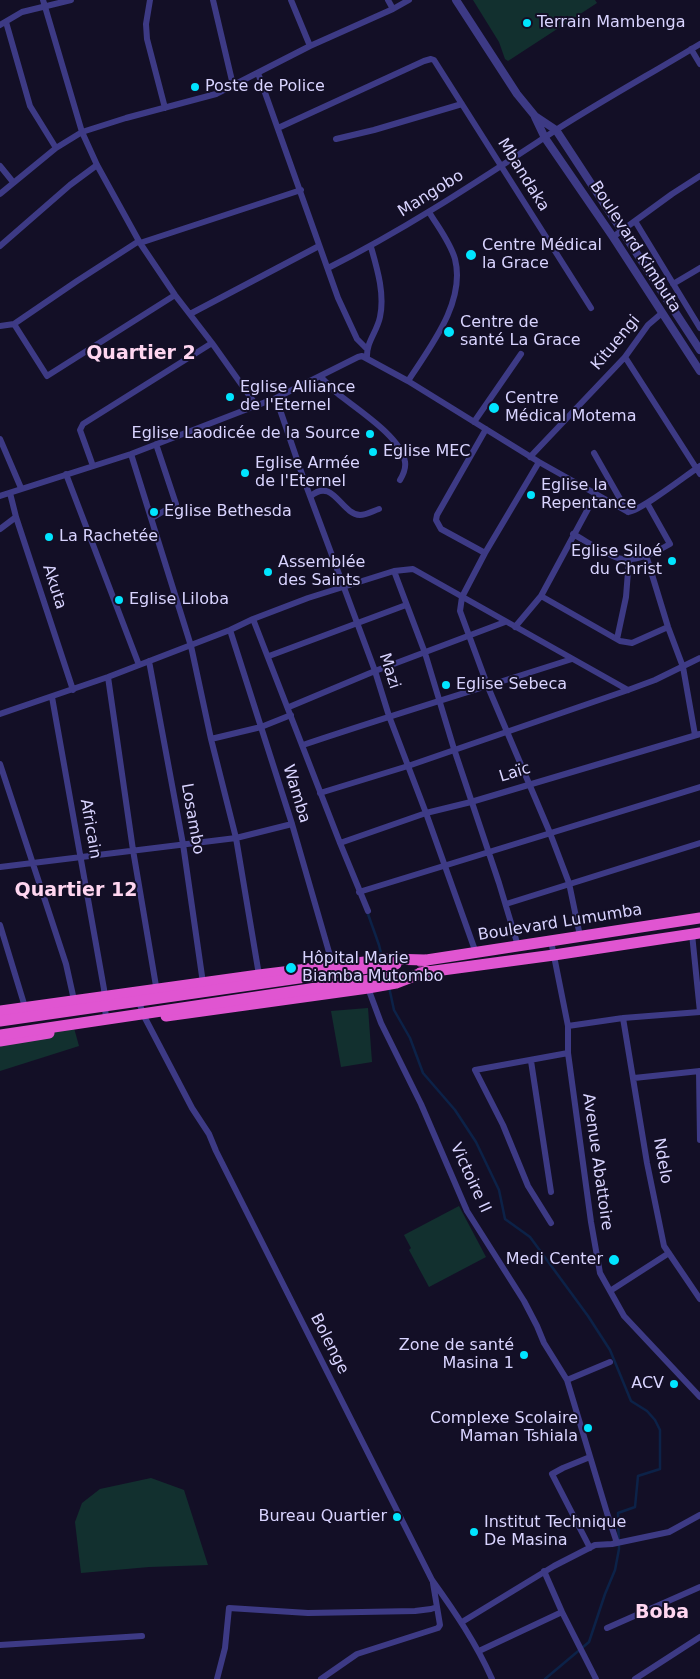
<!DOCTYPE html>
<meta charset="utf-8">
<style>
body{margin:0}
canvas{display:block;background:#130f26}
</style>
<canvas width="700" height="1679"></canvas>
<script>
const g = document.querySelector('canvas').getContext('2d');
g.lineJoin = 'round';
function paint(path, color) { g.fillStyle = color; g.fill(path, 'evenodd'); }
function strokePath(path, color, width, dash) { g.strokeStyle = color; g.lineWidth = width; g.lineCap = dash ? 'butt' : 'round'; g.setLineDash(dash || []); g.stroke(path); }
function write(font, color, halo, rows, align = 'center') {
  g.font = font + ' "DejaVu Sans",sans-serif'; g.lineWidth = 4; g.setLineDash([]); g.textBaseline = 'middle'; g.strokeStyle = halo; g.fillStyle = color; for (const [text, x, y, turn = 0] of rows) {
    g.save(); g.translate(x, y); g.rotate((+turn || 0) * Math.PI / 180); g.textAlign = isNaN(turn) ? turn : align; if (halo) g.strokeText(text, 0, 0); g.fillText(text, 0, 0); g.restore();
  }
}
const green = new Path2D(`
 M 473,0 L 595,0 L 597,3 L 508,61 L 505,59 L 499,42 Z
 M 368,1008 L 372,1062 L 341,1067 L 331,1011 Z
 M 74,1028 L 79,1046 L 0,1071 L 0,1040 Z
 M 459,1206 L 486,1257 L 429,1287 L 409,1250 L 411,1248 L 404,1235 Z
 M 151,1478 L 184,1490 L 208,1565 L 149,1567 L 81,1573 L 75,1522 L 82,1503 L 100,1489 Z`);
const stream = new Path2D(`
 M 368,914 L 379,945 L 382,957
 M 389,987 L 394,1010 L 410,1038 L 423,1073 L 455,1110 L 476,1142 L 499,1190 L 505,1219 L 530,1237 L 588,1316 L 610,1350 L 631,1401 L 647,1411 L 655,1420 L 660,1430 L 660,1469 L 638,1476 L 635,1507 L 618,1513 L 619,1549 L 615,1570 L 605,1594 L 589,1642 L 545,1679`);
const minor = new Path2D(`
 M 43,0 L 82,132 L 97,165 L 140,243 L 175,295 L 212,343 L 256,405
 M 150,0 L 146,24 L 147,39 L 165,108
 M 213,0 L 233,85
 M 291,0 L 310,46
 M 388,0 L 393,9
 M 6,22 L 30,106 L 56,148
 M 0,25 L 22,12 L 71,0
 M 691,49 L 700,64
 M 258,73 L 338,298 L 357,339 L 366,348
 M 278,128 L 424,61 L 431,59 L 434,60 L 591,308
 M 336,139 L 374,130 L 462,104
 M 0,166 L 13,182
 M 0,194 L 56,148 L 82,132 L 126,118 L 216,94 L 310,46 L 393,9 L 409,0
 M 635,221 L 700,328
 M 613,237 L 672,194 L 700,176
 M 140,243 L 301,190
 M 0,246 L 70,185 L 97,165
 M 328,268 C 408,228 481,179 556,130 C 603,100 652,73 700,44
 M 673,284 L 700,268
 M 190,314 L 319,246
 M 14,324 L 77,281 L 139,241
 M 0,326 L 14,324 L 47,376 L 175,295
 M 625,357 L 700,474
 M 367,358 C 366,342 377,332 380,317 C 385,294 377,268 371,247
 M 320,376 C 326,382 331,388 337,393 C 355,408 402,437 405,462 C 406,468 403,475 400,480
 M 408,381 C 430,347 466,302 455,259 C 450,242 438,227 429,212
 M 276,398 L 304,480 L 375,671 L 389,716 L 426,813 L 476,953
 M 474,422 L 521,354
 M 0,439 L 21,488
 M 594,453 L 627,511
 M 131,454 L 191,646 L 211,739 L 236,838 L 259,975
 M 530,457 L 625,357 L 648,325 L 662,313
 M 539,462 L 485,553 L 462,597 L 460,611 L 488,687 L 550,833 L 569,883 L 580,936
 M 93,466 L 80,430 L 83,424 L 212,343
 M 66,474 L 139,665
 M 10,493 L 16,517 L 73,690
 M 0,496 L 131,454 L 276,398 L 358,357 L 362,356 L 408,381 L 539,462 L 628,512
 M 311,496 C 333,477 341,514 360,515 C 366,515 373,511 379,509
 M 628,512 C 642,510 685,476 700,466
 M 152,518 L 176,504 L 156,444
 M 0,529 L 16,517
 M 573,534 C 586,541 605,554 618,558 C 635,563 656,552 670,544 L 647,503
 M 485,553 L 441,529 L 436,520 L 437,515 L 486,429
 M 646,555 L 668,627 L 683,667 L 695,735
 M 394,571 L 425,653 L 454,749 L 499,883 L 518,946
 M 541,596 L 620,641 L 632,643 L 668,627
 M 253,619 L 340,843 L 368,911
 M 515,627 L 541,596 L 596,494
 M 230,630 L 292,824 L 333,966
 M 617,639 L 626,597 L 629,559
 M 269,656 L 406,605
 M 149,661 L 183,844 L 203,983
 M 108,677 L 133,850 L 157,992
 M 52,697 L 104,989 L 106,1021
 M 289,707 L 375,671 L 505,622
 M 0,714 L 108,677 L 230,630 L 253,619 L 308,598 L 394,571 L 413,569 L 628,690
 M 211,739 L 261,727 L 291,715
 M 303,745 C 392,715 482,688 572,659
 M 0,764 L 66,964 L 74,1000
 M 320,793 L 408,766 L 628,690 L 655,680 L 700,658
 M 340,843 L 426,813 L 471,802 L 700,734
 M 0,867 L 236,838 L 292,824
 M 359,892 L 700,787
 M 506,904 L 700,843
 M 0,925 L 25,1007
 M 692,934 L 700,1012
 M 551,941 L 568,1026 L 568,1053 L 591,1222 L 600,1273 L 624,1316 L 700,1397
 M 368,988 L 381,1023 L 421,1104 L 467,1211 L 524,1301 L 537,1326 L 544,1343 L 567,1380 L 607,1513 L 617,1543
 M 138,1000 L 145,1018 L 192,1108 L 209,1134 L 216,1151 L 432,1580 C 455,1612 476,1643 492,1679
 M 623,1018 L 647,1163 L 664,1246 L 700,1299
 M 568,1026 L 623,1018 L 700,1012
 M 531,1061 L 551,1192
 M 699,1071 L 700,1140
 M 634,1078 L 700,1071
 M 551,1223 L 528,1186 L 503,1125 L 475,1070 L 568,1053
 M 610,1291 L 669,1253
 M 567,1380 L 610,1362
 M 590,1457 L 563,1468 L 552,1474 L 590,1548
 M 544,1571 L 562,1612 L 596,1679
 M 462,1622 L 554,1566 L 595,1545 L 612,1544 L 669,1532 L 700,1515
 M 607,1628 L 700,1587
 M 0,1645 L 142,1636
 M 479,1651 L 562,1612
 M 217,1679 L 225,1648 L 229,1608 L 308,1613 L 415,1611 L 431,1609 L 437,1607
 M 321,1679 L 357,1654 L 438,1628 L 440,1625 L 433,1583
 M 635,1679 L 700,1637`);
const tertiary = new Path2D(`
 M 456,0 L 517,94 L 535,116 L 556,130 L 700,350
 M 535,117 L 545,138 L 613,237 L 700,371`);
const trunk = new Path2D(`
 M 420,961 L 700,918
 M 420,973 L 554,955 L 700,933
 M 0,1011 L 259,975 L 389,959 L 425,960
 M 166,1016 L 368,988 L 396,983 L 427,971
 M 0,1041 L 49,1033`);
const trunkBridge = new Path2D(`
 M 0,1021 L 396,964
 M 0,1035 L 397,976`);
const markers = [
 [527,23,5,"#00e5ff"],
 [195,87,5,"#00e5ff"],
 [471,255,6,"#00e5ff"],
 [449,332,6,"#00e5ff"],
 [230,397,5,"#00e5ff"],
 [494,408,6,"#00e5ff"],
 [370,434,5,"#00e5ff"],
 [373,452,5,"#00e5ff"],
 [245,473,5,"#00e5ff"],
 [531,495,5,"#00e5ff"],
 [154,512,5,"#00e5ff"],
 [49,537,5,"#00e5ff"],
 [672,561,5,"#00e5ff"],
 [268,572,5,"#00e5ff"],
 [119,600,5,"#00e5ff"],
 [446,685,5,"#00e5ff"],
 [291,968,6,"#00e5ff"],
 [614,1260,6,"#00e5ff"],
 [524,1355,5,"#00e5ff"],
 [674,1384,5,"#00e5ff"],
 [588,1428,5,"#00e5ff"],
 [397,1517,5,"#00e5ff"],
 [474,1532,5,"#00e5ff"]
];
const poiNames = [
 ["Terrain Mambenga",537,23],
 ["Poste de Police",205,87],
 ["Centre Médical",482,246],
 ["la Grace",482,264],
 ["Centre de",460,323],
 ["santé La Grace",460,341],
 ["Eglise Alliance",240,388],
 ["de l'Eternel",240,406],
 ["Centre",505,399],
 ["Médical Motema",505,417],
 ["Eglise Laodicée de la Source",360,434,"right"],
 ["Eglise MEC",383,452],
 ["Eglise Armée",255,464],
 ["de l'Eternel",255,482],
 ["Eglise la",541,486],
 ["Repentance",541,504],
 ["Eglise Bethesda",164,512],
 ["La Rachetée",59,537],
 ["Eglise Siloé",662,552,"right"],
 ["du Christ",662,570,"right"],
 ["Assemblée",278,563],
 ["des Saints",278,581],
 ["Eglise Liloba",129,600],
 ["Eglise Sebeca",456,685],
 ["Hôpital Marie",302,959],
 ["Biamba Mutombo",302,977],
 ["Medi Center",603,1260,"right"],
 ["Zone de santé",514,1346,"right"],
 ["Masina 1",514,1364,"right"],
 ["ACV",664,1384,"right"],
 ["Complexe Scolaire",578,1419,"right"],
 ["Maman Tshiala",578,1437,"right"],
 ["Bureau Quartier",387,1517,"right"],
 ["Institut Technique",484,1523],
 ["De Masina",484,1541]
];
const streetNames = [
 ["Mbandaka",523,175,58],
 ["Mangobo",431,194,-32],
 ["Boulevard Kimbuta",635,247,57],
 ["Kituengi",616,343,-50],
 ["Akuta",54,587,72],
 ["Mazi",389,671,72],
 ["Laïc",515,773,-17],
 ["Wamba",296,794,73],
 ["Losambo",192,819,80],
 ["Africain",90,829,80],
 ["Boulevard Lumumba",560,923,-9],
 ["Ndelo",662,1161,80],
 ["Avenue Abattoire",597,1162,82],
 ["Victoire II",470,1178,65],
 ["Bolenge",329,1344,63]
];
const quarterNames = [
 ["Quartier 2",141,354],
 ["Quartier 12",76,891],
 ["Boba",662,1613]
];
paint(green, '#12302f');
strokePath(stream, '#0c2248', 2.5);
strokePath(minor, '#3d3a85', 6);
strokePath(tertiary, '#3d3a85', 8);
strokePath(trunk, '#e055d1', 11);
strokePath(trunkBridge, '#e055d1', 11);
for (const [x, y, r, color] of markers) { const dot = new Path2D(); dot.arc(x, y, r, 0, 2 * Math.PI); g.fillStyle = color; g.fill(dot); strokePath(dot, '#130f26', 2); }
write('16px', '#d9d4ff', '#130f26', poiNames, 'left');
write('16px', '#d9d4ff', '#130f26', streetNames);
write('bold 19px', '#ffd6f0', '#130f26', quarterNames);
</script>
